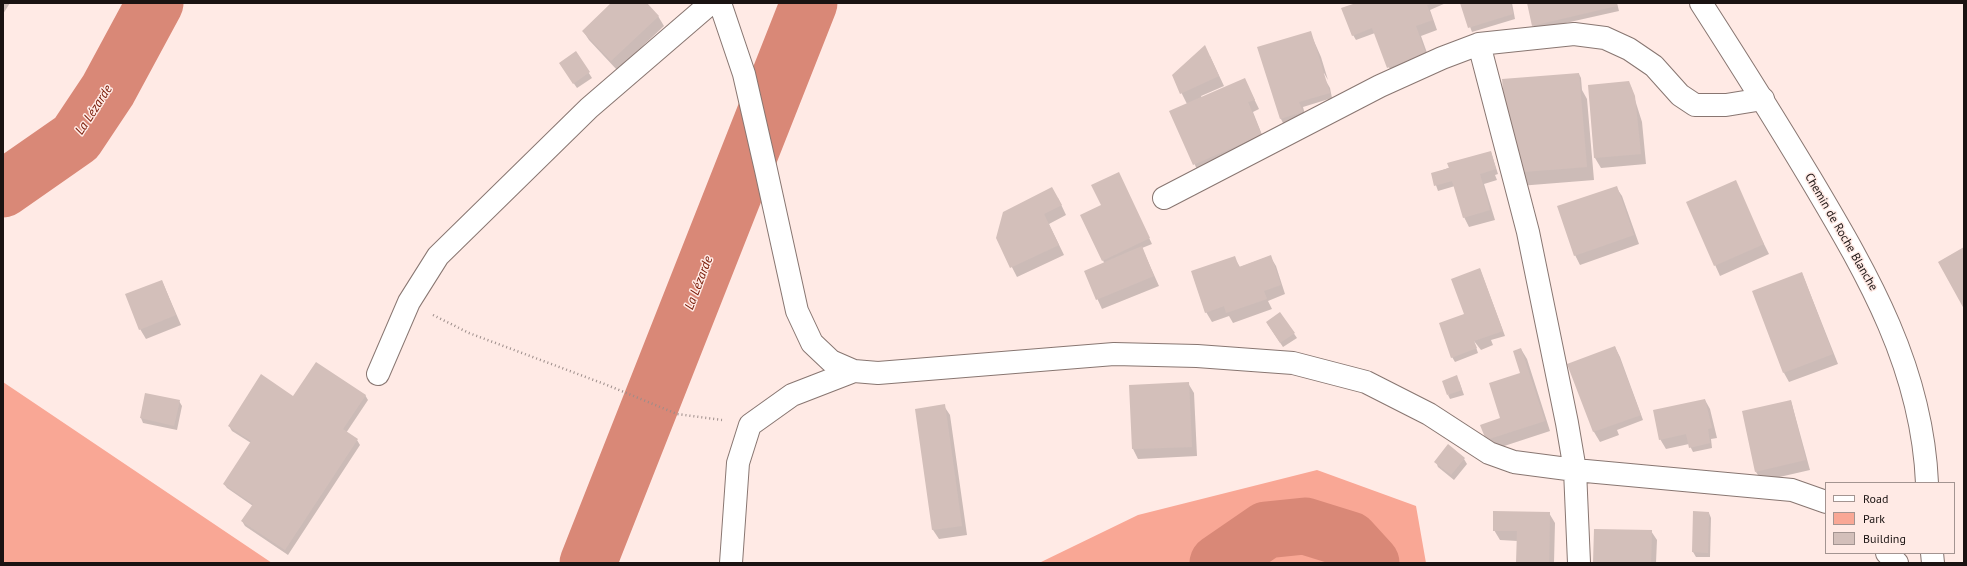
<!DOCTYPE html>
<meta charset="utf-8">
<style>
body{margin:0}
#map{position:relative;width:1967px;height:566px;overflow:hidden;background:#ffeae5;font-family:"PT Sans",sans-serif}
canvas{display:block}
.frame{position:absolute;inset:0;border:4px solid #1a1312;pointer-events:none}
.legend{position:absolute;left:1825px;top:482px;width:130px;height:72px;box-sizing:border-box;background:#ffeae5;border:1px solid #a39491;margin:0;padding:5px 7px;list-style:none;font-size:12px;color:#1a1312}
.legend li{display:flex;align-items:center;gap:8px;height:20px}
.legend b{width:20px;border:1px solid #a39491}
</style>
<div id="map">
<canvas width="1967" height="566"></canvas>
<div class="frame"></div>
<ul class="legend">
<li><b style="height:5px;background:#fff"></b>Road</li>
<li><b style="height:11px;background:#f9a795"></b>Park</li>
<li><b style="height:11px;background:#d3bfba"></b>Building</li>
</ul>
</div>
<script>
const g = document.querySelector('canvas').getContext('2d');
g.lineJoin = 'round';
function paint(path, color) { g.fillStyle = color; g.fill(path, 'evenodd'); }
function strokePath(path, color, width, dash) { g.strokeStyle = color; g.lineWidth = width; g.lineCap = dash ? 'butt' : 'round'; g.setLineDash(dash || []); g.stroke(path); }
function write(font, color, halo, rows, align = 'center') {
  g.font = font + ' "PT Sans",sans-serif'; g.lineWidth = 3; g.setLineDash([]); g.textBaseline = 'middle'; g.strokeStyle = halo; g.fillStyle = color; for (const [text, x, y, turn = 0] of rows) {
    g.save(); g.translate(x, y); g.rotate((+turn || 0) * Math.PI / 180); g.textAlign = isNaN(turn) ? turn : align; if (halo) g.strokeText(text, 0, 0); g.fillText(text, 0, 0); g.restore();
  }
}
const green = new Path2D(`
 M 3,382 L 272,563 L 3,563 Z
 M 1317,470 L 1416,506 L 1426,563 L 1039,563 L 1138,515 Z`);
const shadow = new Path2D(`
 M 3,3 L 10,3 L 3,14 Z
 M 612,3 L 646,3 L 658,16 L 664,26 L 617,70 L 589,40 L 583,31 Z
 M 1359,3 L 1446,3 L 1430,10 L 1437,30 L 1421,36 L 1431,64 L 1391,72 L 1375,33 L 1356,40 L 1353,35 Z
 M 1461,3 L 1512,3 L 1515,19 L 1472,32 Z
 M 1528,3 L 1617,3 L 1619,11 L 1561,24 L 1562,30 L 1539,35 L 1533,25 Z
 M 1310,32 L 1321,57 L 1328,80 L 1324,73 L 1322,74 L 1330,88 L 1332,98 L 1303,107 L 1307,122 L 1286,129 L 1281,119 L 1260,53 Z
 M 576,53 L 592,78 L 577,88 L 563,68 Z
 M 1210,56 L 1224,86 L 1201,96 L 1202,98 L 1245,80 L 1259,109 L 1253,112 L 1264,140 L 1199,174 L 1171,111 L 1187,104 L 1173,76 Z
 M 1579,74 L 1581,78 L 1582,90 L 1587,99 L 1594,180 L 1519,186 L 1511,173 Z
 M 1589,86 L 1631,87 L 1642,122 L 1646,164 L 1601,168 L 1595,158 Z
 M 1491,152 L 1498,174 L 1495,175 L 1497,180 L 1484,184 L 1495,220 L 1469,227 L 1464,217 L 1455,186 L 1438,191 L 1432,174 Z
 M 1118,173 L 1152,244 L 1142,248 L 1159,286 L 1102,309 L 1085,272 L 1104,263 L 1103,260 L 1102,206 Z
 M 1616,187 L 1622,196 L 1639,244 L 1580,265 L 1575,255 Z
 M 1058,198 L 1066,215 L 1049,224 L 1064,255 L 1017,277 L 997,238 Z
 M 1687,202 L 1757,230 L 1769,254 L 1720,276 Z
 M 1270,256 L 1276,266 L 1285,294 L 1268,301 L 1272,309 L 1233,323 L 1229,316 L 1212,322 L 1206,312 L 1234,257 L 1240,267 Z
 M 1480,269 L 1505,336 L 1491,340 L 1493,345 L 1481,350 L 1474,341 L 1478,353 L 1455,362 L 1452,357 Z
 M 1802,273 L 1838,364 L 1789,382 L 1784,373 Z
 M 162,281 L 181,325 L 146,339 L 140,329 Z
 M 1280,313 L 1297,338 L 1283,347 L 1267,323 Z
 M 1615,347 L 1620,357 L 1643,420 L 1617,430 L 1619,435 L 1600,442 L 1594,432 L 1569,365 Z
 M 1521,349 L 1527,359 L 1550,431 L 1492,450 L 1486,440 L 1502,419 L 1521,373 Z
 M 1459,381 L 1464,395 L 1450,399 L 1448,395 Z
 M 1188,383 L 1194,393 L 1197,456 L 1138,459 L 1133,449 Z
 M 146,394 L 179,401 L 182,406 L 177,430 L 143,423 L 141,418 Z
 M 365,395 L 368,400 L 346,433 L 357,440 L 360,445 L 288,555 L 245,526 L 242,521 L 253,506 L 227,488 L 224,484 L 251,443 L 232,431 L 229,426 L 293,397 Z
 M 1705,400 L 1710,409 L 1717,438 L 1711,439 L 1712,448 L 1693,452 L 1689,444 L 1666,449 L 1660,439 Z
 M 1791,401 L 1810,470 L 1762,481 L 1756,472 Z
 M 944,406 L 950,415 L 967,535 L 939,539 L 933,530 Z
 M 1464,459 L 1467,464 L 1454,480 L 1438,467 L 1436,462 Z
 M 1549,513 L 1555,523 L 1554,563 L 1517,563 L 1518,541 L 1500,540 L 1494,530 Z
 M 1709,513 L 1711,518 L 1710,557 L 1696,557 L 1693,552 Z
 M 1651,531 L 1657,540 L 1656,563 L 1594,563 Z`);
const river = new Path2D(`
 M 3,189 L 76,138 L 108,90 L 155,3
 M 588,563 L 809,3
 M 1218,563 L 1266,530 L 1305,526 L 1350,540 L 1371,563`);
const building = new Path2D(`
 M 611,3 L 647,3 L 659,16 L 611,61 L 582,31 Z
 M 1356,3 L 1433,3 L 1427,5 L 1433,20 L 1416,26 L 1426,54 L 1387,68 L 1372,28 L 1352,36 L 1341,8 Z
 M 1460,3 L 1510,3 L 1513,14 L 1468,28 Z
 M 1527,3 L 1616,3 L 1617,6 L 1532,26 Z
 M 1311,31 L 1330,93 L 1299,102 L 1303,112 L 1280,119 L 1257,47 Z
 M 1205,45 L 1219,76 L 1180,94 L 1172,75 Z
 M 576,51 L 590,72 L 573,84 L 559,63 Z
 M 1579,73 L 1587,167 L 1510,173 L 1502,79 Z
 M 1245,78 L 1255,100 L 1248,102 L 1262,135 L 1193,165 L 1169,111 Z
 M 1629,81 L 1635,96 L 1641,154 L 1594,158 L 1588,85 Z
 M 1491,151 L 1496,169 L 1480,174 L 1490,210 L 1463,218 L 1452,181 L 1434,186 L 1431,173 L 1449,168 L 1447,163 Z
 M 1119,172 L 1150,238 L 1102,261 L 1080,215 L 1101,205 L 1091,185 Z
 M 1736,180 L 1764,244 L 1714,266 L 1686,202 Z
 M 1617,186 L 1634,235 L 1574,256 L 1557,206 Z
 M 1052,187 L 1062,205 L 1044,214 L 1059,245 L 1010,268 L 996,238 L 1003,212 Z
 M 1142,246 L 1154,276 L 1096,300 L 1084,271 Z
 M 1964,247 L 1964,309 L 1938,262 Z
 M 1271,255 L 1281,285 L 1264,291 L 1267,299 L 1226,313 L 1224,306 L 1205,313 L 1191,271 L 1235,256 L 1239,267 Z
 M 1480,268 L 1503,331 L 1474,341 L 1477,348 L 1451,358 L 1439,323 L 1464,314 L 1451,279 Z
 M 1802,272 L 1833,354 L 1783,373 L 1752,291 Z
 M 162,280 L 176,315 L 139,330 L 125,294 Z
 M 1280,312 L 1295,333 L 1280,343 L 1266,322 Z
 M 1615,346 L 1641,415 L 1593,432 L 1567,364 Z
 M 1521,348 L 1545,421 L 1486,440 L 1480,425 L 1500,418 L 1489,383 L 1520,373 L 1513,351 Z
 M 316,362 L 366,395 L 343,429 L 358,439 L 285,550 L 241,521 L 253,504 L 223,484 L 251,441 L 228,426 L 261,374 L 293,396 Z
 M 1457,375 L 1462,390 L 1447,395 L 1442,381 Z
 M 1189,382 L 1192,447 L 1132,449 L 1129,385 Z
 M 145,393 L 180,400 L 174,426 L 140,418 Z
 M 1705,399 L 1712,428 L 1708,429 L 1710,443 L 1689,448 L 1686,434 L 1659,440 L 1653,410 Z
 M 1791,400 L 1806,460 L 1755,472 L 1742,411 Z
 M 945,404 L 962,526 L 932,530 L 915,409 Z
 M 1448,444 L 1465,458 L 1451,475 L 1434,462 Z
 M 1493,511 L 1550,512 L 1549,563 L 1516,563 L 1517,531 L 1493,531 Z
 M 1693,511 L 1709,512 L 1708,553 L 1692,552 Z
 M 1594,529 L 1652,530 L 1651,563 L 1593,563 Z`);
const path = new Path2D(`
 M 433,315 L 469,333 L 607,385 L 677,414 L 722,420`);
const minor = new Path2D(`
 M 720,3 L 744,74 L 766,170 L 797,311 L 812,343 L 831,361 L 854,371 L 878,373 L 1114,354 L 1197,356 L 1293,363 L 1366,382 L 1429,414 L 1489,453 L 1514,462 L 1575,470 L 1792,490 L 1826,502
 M 1479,44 L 1528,232 L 1567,423 L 1575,470 L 1579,563
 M 1164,198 L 1380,86 L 1442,58 L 1479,44 L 1574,34 L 1605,38 L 1629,49 L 1654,66 L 1680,95 L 1695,105 L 1726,105 L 1763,99
 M 378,374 L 409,302 L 438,256 L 589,108 L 711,3
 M 1887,553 L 1897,563
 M 731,563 L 738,463 L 750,425 L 792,395 L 854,371`);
const major = new Path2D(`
 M 1701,3 C 1739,62 1776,121 1812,181 C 1869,277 1922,368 1927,483
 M 1932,553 L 1933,563`);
const streetNames = [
 ["Chemin de Roche Blanche",1841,232,60]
];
const waterNames = [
 ["La Lézarde",94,110,-57],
 ["La Lézarde",699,283,-69]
];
paint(green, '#f9a795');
paint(shadow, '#0003');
strokePath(river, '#d98877', 57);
paint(building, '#d3bfba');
strokePath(minor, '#887671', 24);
strokePath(major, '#887671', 24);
strokePath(path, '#9c8d8a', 2.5, [1, 3]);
strokePath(minor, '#fff', 22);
strokePath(major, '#fff', 22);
write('12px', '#1a1312', '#ffeae5', streetNames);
write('italic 13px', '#761602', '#ffeae5', waterNames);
</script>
